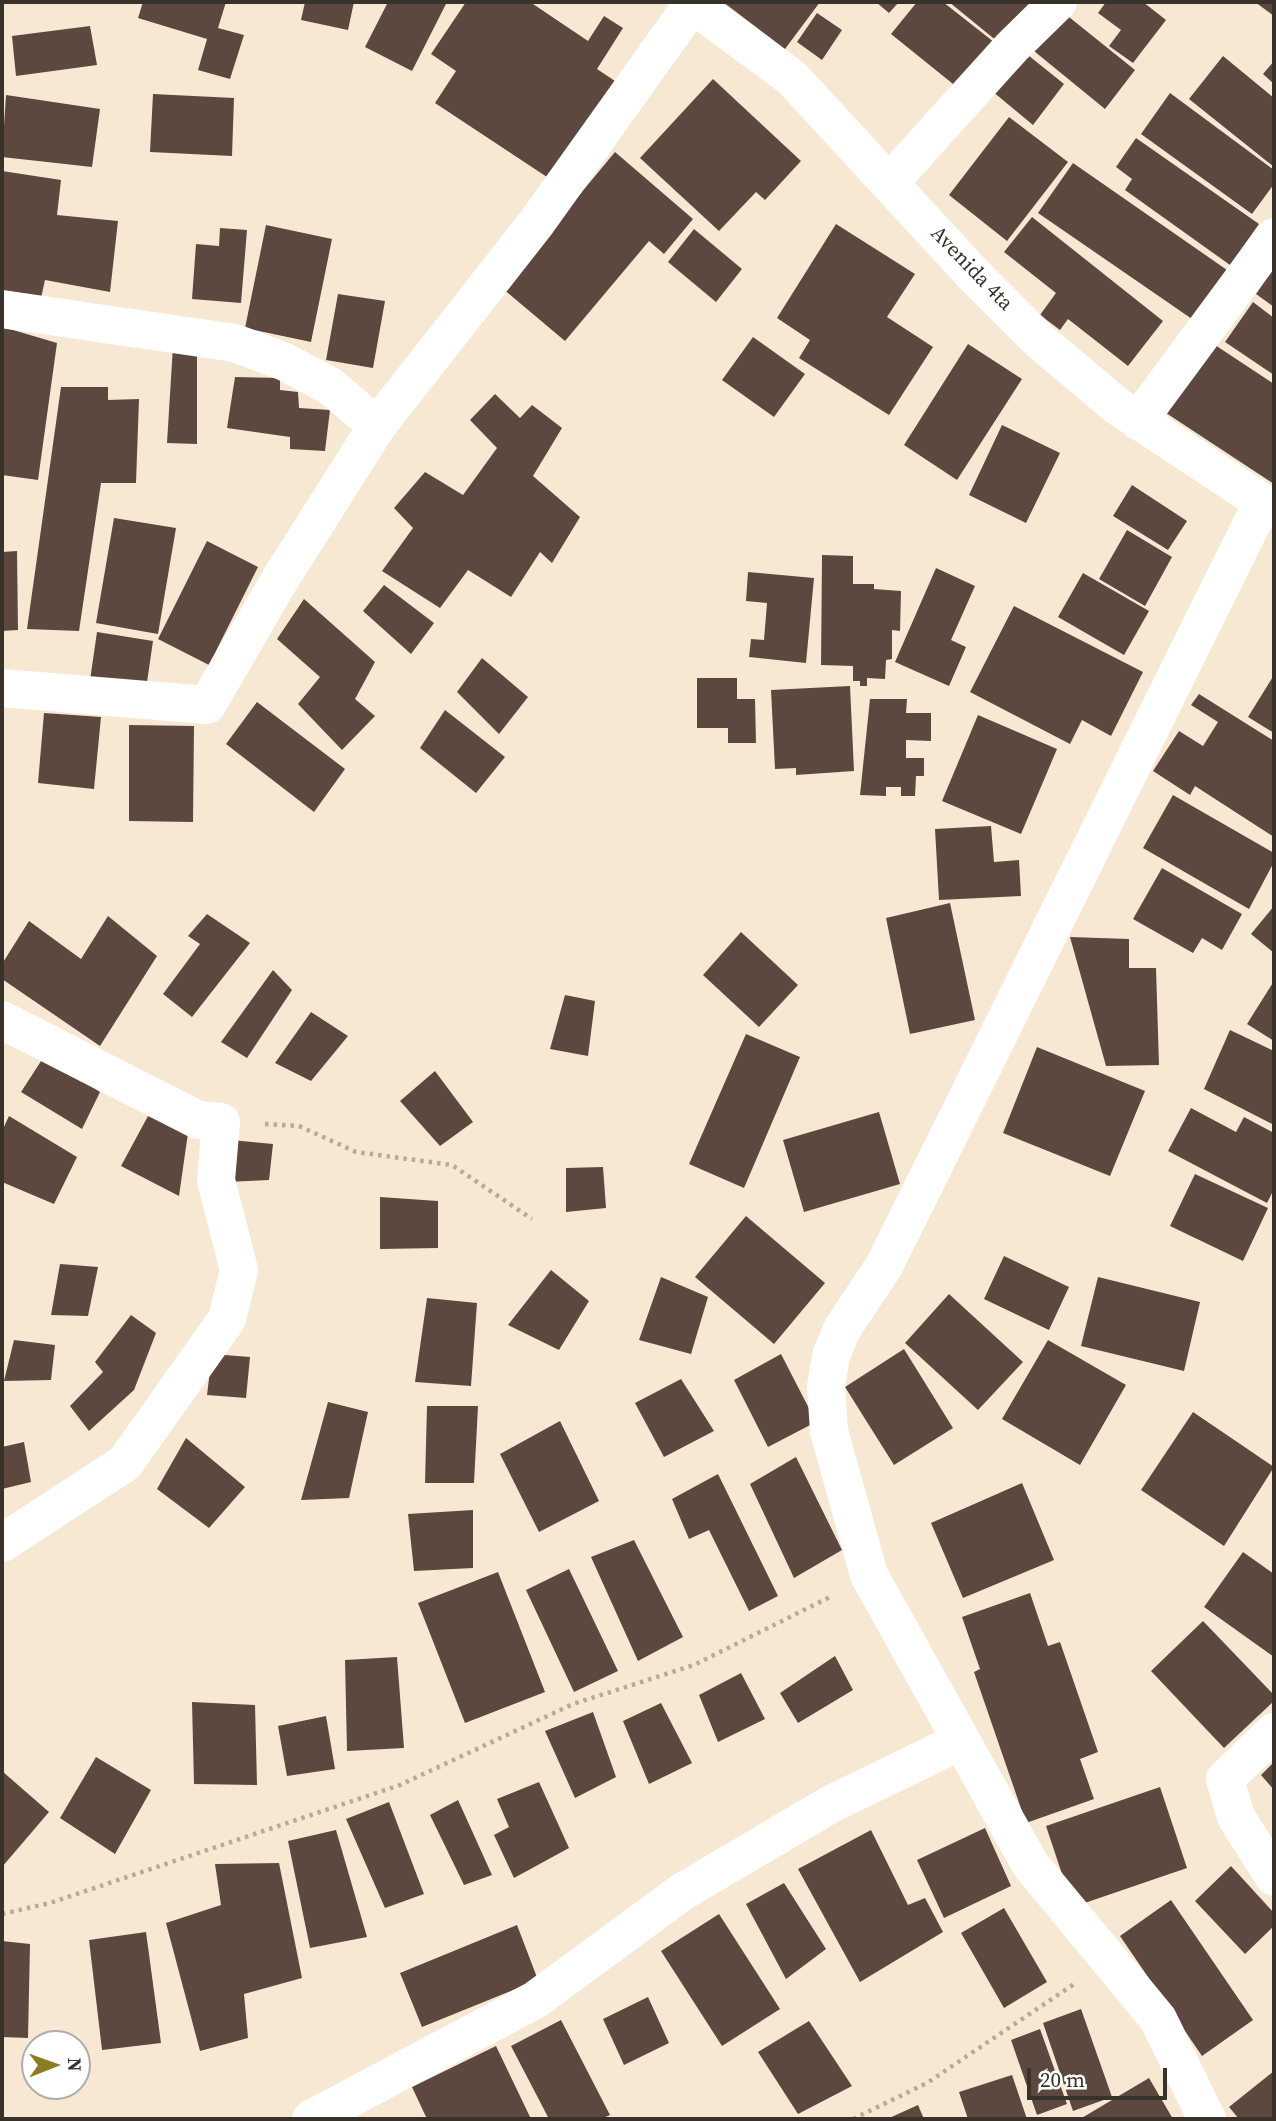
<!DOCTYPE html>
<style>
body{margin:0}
#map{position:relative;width:1276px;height:2121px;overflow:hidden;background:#f7e8d3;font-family:"Source Serif 4",serif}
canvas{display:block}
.frame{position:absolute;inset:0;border:4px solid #38322b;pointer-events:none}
.north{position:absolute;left:21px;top:2030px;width:70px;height:70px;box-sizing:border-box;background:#fff;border:2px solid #afadaa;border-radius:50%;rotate:89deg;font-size:19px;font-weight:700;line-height:28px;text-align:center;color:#38322b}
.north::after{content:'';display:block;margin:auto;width:24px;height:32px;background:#8a7d23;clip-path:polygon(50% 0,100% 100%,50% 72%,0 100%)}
.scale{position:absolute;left:1027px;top:2068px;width:140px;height:32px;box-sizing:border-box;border:4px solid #38322b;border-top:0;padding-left:9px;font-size:21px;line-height:24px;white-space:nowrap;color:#38322b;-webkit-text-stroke:5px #fff;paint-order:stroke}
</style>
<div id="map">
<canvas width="1276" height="2121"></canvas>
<div class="frame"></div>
<div class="north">N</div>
<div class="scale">20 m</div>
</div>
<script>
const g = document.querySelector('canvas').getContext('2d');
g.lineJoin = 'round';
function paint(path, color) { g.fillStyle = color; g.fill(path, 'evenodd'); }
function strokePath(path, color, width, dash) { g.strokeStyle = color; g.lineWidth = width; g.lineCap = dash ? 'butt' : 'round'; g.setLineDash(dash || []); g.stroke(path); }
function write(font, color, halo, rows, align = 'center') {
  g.font = font + ' "Source Serif 4",serif'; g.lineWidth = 7; g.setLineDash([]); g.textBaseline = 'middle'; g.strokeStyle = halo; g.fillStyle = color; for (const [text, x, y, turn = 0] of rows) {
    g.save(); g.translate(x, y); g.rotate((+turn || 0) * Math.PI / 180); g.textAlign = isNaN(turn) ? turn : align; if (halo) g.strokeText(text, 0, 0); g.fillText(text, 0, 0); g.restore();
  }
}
const building = new Path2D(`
 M 143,2 L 226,2 L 218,28 L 244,35 L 230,79 L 198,70 L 207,39 L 138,18 Z
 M 305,2 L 354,2 L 348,30 L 301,20 Z
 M 388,2 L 447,2 L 412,71 L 365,47 Z
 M 466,2 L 530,2 L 588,41 L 604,16 L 623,28 L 597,69 L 615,81 L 550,179 L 435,103 L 456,71 L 431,54 Z
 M 723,2 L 820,2 L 785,49 Z
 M 876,2 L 899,2 L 889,13 Z
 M 917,2 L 943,2 L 999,46 L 963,92 L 891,34 Z
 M 949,2 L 1038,2 L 1003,46 Z
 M 1106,2 L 1143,2 L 1166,20 L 1133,63 L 1109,46 L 1121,30 L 1098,13 Z
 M 1255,2 L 1274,2 L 1274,16 Z
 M 817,13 L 842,30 L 822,60 L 797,42 Z
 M 1064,13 L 1135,70 L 1105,109 L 1034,51 Z
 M 90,26 L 97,65 L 16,76 L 12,36 Z
 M 1023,51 L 1064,84 L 1033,125 L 992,91 Z
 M 1223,56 L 1274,98 L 1274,167 L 1189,99 Z
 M 1274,61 L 1274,84 L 1263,74 Z
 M 713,79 L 801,161 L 765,200 L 756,192 L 719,231 L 640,158 Z
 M 1170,93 L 1274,170 L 1274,184 L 1252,214 L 1141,134 Z
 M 153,94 L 234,98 L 232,156 L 150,152 Z
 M 6,95 L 100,109 L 92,167 L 2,157 Z
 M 1009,117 L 1068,162 L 1007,241 L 949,195 Z
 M 1136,138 L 1259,224 L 1230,265 L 1125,190 L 1132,179 L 1116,167 Z
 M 615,152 L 693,219 L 664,254 L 649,241 L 565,341 L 502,288 Z
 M 1073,163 L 1227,270 L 1192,319 L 1038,213 Z
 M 2,171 L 61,180 L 57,215 L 118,221 L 110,292 L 45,280 L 41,298 L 2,291 Z
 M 1032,217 L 1163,321 L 1128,366 L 1068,319 L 1060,330 L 1040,315 L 1056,293 L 1004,252 Z
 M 836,224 L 915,274 L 887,317 L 933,347 L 889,415 L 799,358 L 810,340 L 777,318 Z
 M 266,225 L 332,239 L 311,342 L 245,328 Z
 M 220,228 L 247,230 L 241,303 L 192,299 L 196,244 L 219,246 Z
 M 694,229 L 742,269 L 716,302 L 668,262 Z
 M 1274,267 L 1274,307 L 1256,294 Z
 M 338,294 L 385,301 L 373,368 L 326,360 Z
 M 1253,302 L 1274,318 L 1274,375 L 1225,342 Z
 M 3,327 L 57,343 L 38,480 L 2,475 Z
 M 753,337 L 805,374 L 774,417 L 722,380 Z
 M 1209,341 L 1274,384 L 1274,484 L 1163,411 Z
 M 968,344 L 1022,379 L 957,480 L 904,445 Z
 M 173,346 L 197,348 L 197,444 L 167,443 Z
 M 235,377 L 280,378 L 280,390 L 298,392 L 299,408 L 330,410 L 325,451 L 290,449 L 290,437 L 227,428 Z
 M 61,387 L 108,387 L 108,400 L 139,399 L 136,483 L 101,483 L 79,631 L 27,629 Z
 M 495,394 L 520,418 L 532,405 L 562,428 L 533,476 L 580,517 L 552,563 L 540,552 L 511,597 L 468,570 L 440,608 L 382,571 L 413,528 L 394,508 L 425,472 L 463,495 L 497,448 L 470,420 Z
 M 1002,425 L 1060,453 L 1026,523 L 969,495 Z
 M 1132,485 L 1187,521 L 1168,550 L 1113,516 Z
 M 114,518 L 176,528 L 158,634 L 96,623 Z
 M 1127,530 L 1172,557 L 1145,606 L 1099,579 Z
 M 207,541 L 258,567 L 209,665 L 158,639 Z
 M 17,551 L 18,630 L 2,631 L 2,552 Z
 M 822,555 L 853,556 L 853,584 L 874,584 L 874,589 L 901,591 L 900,631 L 892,630 L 892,659 L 886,660 L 885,679 L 867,678 L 867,686 L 860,686 L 860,681 L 853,681 L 853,666 L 821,665 Z
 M 936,568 L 975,586 L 951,640 L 966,647 L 949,686 L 895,662 Z
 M 748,572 L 814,578 L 806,663 L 749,657 L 751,639 L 764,640 L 767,603 L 746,601 Z
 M 1083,573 L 1149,611 L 1124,655 L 1058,617 Z
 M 384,585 L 434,623 L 411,654 L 363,611 Z
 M 304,599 L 375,662 L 355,699 L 375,716 L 342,750 L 298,704 L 320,677 L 277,639 Z
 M 1014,606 L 1143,672 L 1111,736 L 1082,720 L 1070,744 L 970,692 Z
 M 97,632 L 153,641 L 146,689 L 90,680 Z
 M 482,658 L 528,697 L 499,734 L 457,692 Z
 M 1274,675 L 1274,733 L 1248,717 Z
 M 697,678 L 737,678 L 737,699 L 755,699 L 756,743 L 728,743 L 728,728 L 697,728 Z
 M 850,686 L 854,771 L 796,775 L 796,768 L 775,769 L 771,690 Z
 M 1199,694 L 1274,741 L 1274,837 L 1195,786 L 1190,795 L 1153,771 L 1179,731 L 1203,746 L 1218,722 L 1191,705 Z
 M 870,699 L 907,699 L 906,713 L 931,713 L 931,741 L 906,740 L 906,758 L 924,758 L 924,776 L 916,776 L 915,796 L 901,796 L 901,787 L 886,787 L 886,796 L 860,795 Z
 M 257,702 L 345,769 L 314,812 L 226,744 Z
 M 445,710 L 505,757 L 476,793 L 420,748 Z
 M 44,713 L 101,717 L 94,789 L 38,783 Z
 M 978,715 L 1057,749 L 1021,834 L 942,801 Z
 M 129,725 L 194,726 L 193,822 L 129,821 Z
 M 1173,795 L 1274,853 L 1274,862 L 1249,909 L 1143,848 Z
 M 991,826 L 994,862 L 1019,860 L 1021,896 L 939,900 L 935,829 Z
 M 1162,868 L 1242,914 L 1222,950 L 1202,938 L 1193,953 L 1133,919 Z
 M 950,903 L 975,1020 L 910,1034 L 886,918 Z
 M 1274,906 L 1274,953 L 1251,934 Z
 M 207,914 L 250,943 L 192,1017 L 163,994 L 200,944 L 188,936 Z
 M 108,916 L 157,956 L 100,1046 L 2,979 L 2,964 L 29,921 L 81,959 Z
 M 741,932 L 798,985 L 759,1027 L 703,975 Z
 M 1070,937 L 1129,939 L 1129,968 L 1156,968 L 1159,1065 L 1106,1066 Z
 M 273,970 L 292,990 L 247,1058 L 221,1042 Z
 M 1274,981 L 1274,1041 L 1247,1024 Z
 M 565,995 L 595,1001 L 588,1056 L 550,1049 Z
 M 311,1012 L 348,1036 L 311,1081 L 275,1063 Z
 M 1230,1030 L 1274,1051 L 1274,1125 L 1204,1089 Z
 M 746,1034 L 800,1057 L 744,1188 L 689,1164 Z
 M 1037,1047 L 1145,1091 L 1110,1176 L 1003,1133 Z
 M 45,1055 L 100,1092 L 82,1129 L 21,1092 Z
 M 435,1071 L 473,1122 L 440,1146 L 400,1101 Z
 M 1191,1108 L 1236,1132 L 1244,1117 L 1274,1133 L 1274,1189 L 1267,1203 L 1168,1151 Z
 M 879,1112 L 900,1184 L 804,1212 L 783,1140 Z
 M 9,1116 L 77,1157 L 54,1204 L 2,1182 L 2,1131 Z
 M 148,1116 L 188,1133 L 179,1196 L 121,1166 Z
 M 231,1140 L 273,1144 L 269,1180 L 227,1182 Z
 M 603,1167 L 606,1208 L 566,1212 L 566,1168 Z
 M 1195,1174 L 1268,1208 L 1243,1261 L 1170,1226 Z
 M 380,1197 L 438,1201 L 438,1248 L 380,1249 Z
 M 746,1216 L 825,1283 L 774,1344 L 695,1277 Z
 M 1004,1256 L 1069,1287 L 1049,1330 L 984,1299 Z
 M 60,1264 L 98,1267 L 88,1316 L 51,1315 Z
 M 551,1270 L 589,1301 L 559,1350 L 508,1325 Z
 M 661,1277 L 708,1297 L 691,1354 L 639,1340 Z
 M 1098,1277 L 1200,1302 L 1184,1371 L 1081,1346 Z
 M 949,1294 L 1023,1362 L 978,1410 L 905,1343 Z
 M 427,1298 L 477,1303 L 471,1386 L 415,1382 Z
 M 131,1315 L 156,1333 L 134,1390 L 89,1431 L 70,1406 L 103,1372 L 95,1362 Z
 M 14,1340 L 55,1345 L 51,1380 L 4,1381 Z
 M 1048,1340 L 1126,1385 L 1080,1465 L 1002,1419 Z
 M 904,1349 L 953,1428 L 894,1465 L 845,1387 Z
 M 212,1354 L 250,1357 L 246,1398 L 207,1395 Z
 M 781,1354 L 816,1422 L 768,1447 L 734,1380 Z
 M 681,1379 L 714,1431 L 664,1457 L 635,1403 Z
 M 328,1402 L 368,1412 L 349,1498 L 301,1500 Z
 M 427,1406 L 478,1406 L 474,1483 L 425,1483 Z
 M 1193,1412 L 1274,1467 L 1224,1546 L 1141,1490 Z
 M 560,1421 L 599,1501 L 539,1532 L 500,1454 Z
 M 186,1438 L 245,1487 L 209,1528 L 157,1489 Z
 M 24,1442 L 31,1482 L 2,1489 L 2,1447 Z
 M 796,1457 L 842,1550 L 794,1578 L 750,1484 Z
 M 718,1474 L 778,1596 L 749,1611 L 709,1530 L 689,1539 L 672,1499 Z
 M 1022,1483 L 1054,1560 L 963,1598 L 931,1523 Z
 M 473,1510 L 473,1568 L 414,1571 L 408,1514 Z
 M 634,1540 L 683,1637 L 638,1661 L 591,1557 Z
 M 1243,1552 L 1274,1574 L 1274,1657 L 1204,1607 Z
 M 569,1569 L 618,1671 L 574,1692 L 526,1590 Z
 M 498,1572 L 545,1692 L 465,1723 L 418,1603 Z
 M 1030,1593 L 1048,1646 L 1060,1642 L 1098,1752 L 1080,1759 L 1094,1799 L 1026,1823 L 974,1672 L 980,1669 L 962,1617 Z
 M 1203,1621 L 1274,1695 L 1274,1701 L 1224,1748 L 1151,1671 Z
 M 835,1656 L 853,1690 L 798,1723 L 780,1693 Z
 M 397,1657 L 404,1748 L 347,1751 L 345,1660 Z
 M 741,1673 L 765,1719 L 718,1742 L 699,1695 Z
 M 192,1702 L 255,1705 L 257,1785 L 194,1784 Z
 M 661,1703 L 692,1763 L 649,1784 L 623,1721 Z
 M 593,1712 L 616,1777 L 575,1798 L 545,1731 Z
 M 326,1716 L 335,1769 L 287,1776 L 278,1726 Z
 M 96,1757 L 151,1790 L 115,1854 L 60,1818 Z
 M 1274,1762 L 1274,1790 L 1261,1775 Z
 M 2,1771 L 49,1812 L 2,1867 Z
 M 539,1782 L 569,1848 L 514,1878 L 494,1835 L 509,1827 L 497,1799 Z
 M 1160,1787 L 1187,1868 L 1073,1907 L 1046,1826 Z
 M 458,1800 L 492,1875 L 464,1885 L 430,1815 Z
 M 389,1802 L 424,1894 L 385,1908 L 346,1819 Z
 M 985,1828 L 1011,1886 L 944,1918 L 917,1860 Z
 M 336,1830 L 367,1937 L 310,1948 L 288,1841 Z
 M 871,1830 L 908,1905 L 925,1898 L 943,1932 L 860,1982 L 798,1869 Z
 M 279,1863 L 302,1978 L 244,1994 L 248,2038 L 200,2051 L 166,1923 L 221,1905 L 215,1864 Z
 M 1231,1866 L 1274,1913 L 1274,1926 L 1245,1954 L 1195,1901 Z
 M 784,1883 L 826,1949 L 786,1979 L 746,1904 Z
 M 1171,1900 L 1253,2020 L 1202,2056 L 1120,1936 Z
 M 1004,1908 L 1047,1982 L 1004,2008 L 961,1933 Z
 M 719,1914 L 780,2009 L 722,2046 L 661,1951 Z
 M 517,1925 L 538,1980 L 422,2027 L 400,1973 Z
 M 146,1932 L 161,2043 L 102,2050 L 89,1940 Z
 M 2,1941 L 30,1944 L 28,2038 L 2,2037 Z
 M 648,1997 L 669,2043 L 624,2065 L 603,2019 Z
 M 1081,2009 L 1112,2097 L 1073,2111 L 1043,2023 Z
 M 561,2020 L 610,2115 L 601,2119 L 549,2119 L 511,2046 Z
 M 809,2021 L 852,2086 L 798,2114 L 758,2052 Z
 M 1040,2029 L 1067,2104 L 1037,2115 L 1011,2040 Z
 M 496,2046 L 531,2119 L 427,2119 L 412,2087 Z
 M 1274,2071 L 1274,2119 L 1239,2119 L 1229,2107 Z
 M 1012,2075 L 1027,2119 L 968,2119 L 959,2092 Z
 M 1149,2078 L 1173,2119 L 1080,2119 Z
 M 918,2105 L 924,2119 L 887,2119 Z`);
const path = new Path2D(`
 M 265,1124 L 299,1126 L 356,1152 L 452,1165 L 532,1219
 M 2,1914 L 50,1903 L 400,1785 L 573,1704 L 694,1665 L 832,1596
 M 853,2119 L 927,2083 L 1074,1984`);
const street = new Path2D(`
 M 890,182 L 1012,47 L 1058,2
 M 2,309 L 235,343 L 285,362 L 330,386 L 377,426
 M 1138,421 L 1274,237
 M 2,688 L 207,705 L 279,581 L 377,426 L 537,222 L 694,2
 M 2,1020 L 198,1120 L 221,1122 L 216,1180 L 239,1270 L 227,1319 L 125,1463 L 2,1543
 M 1274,1732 L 1225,1779 L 1236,1817 L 1274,1877
 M 311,2119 L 535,2000 L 682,1892 L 831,1804 L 961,1741
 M 1207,2119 L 1158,2019 L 1030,1864 L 869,1575 L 829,1431 L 826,1386 L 831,1356 L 842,1329 L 884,1266 L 1262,503`);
const secondary = new Path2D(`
 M 689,2 L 792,78 L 972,273 L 1041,342 L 1117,406 L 1274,510`);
const streetNames = [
 ["Avenida 4ta",971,269,46]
];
paint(building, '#5c483e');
strokePath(path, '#b6aa99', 4.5, [3.5, 5]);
strokePath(street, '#fff', 38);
strokePath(secondary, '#fff', 38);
write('21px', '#38322b', '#fff', streetNames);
</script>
